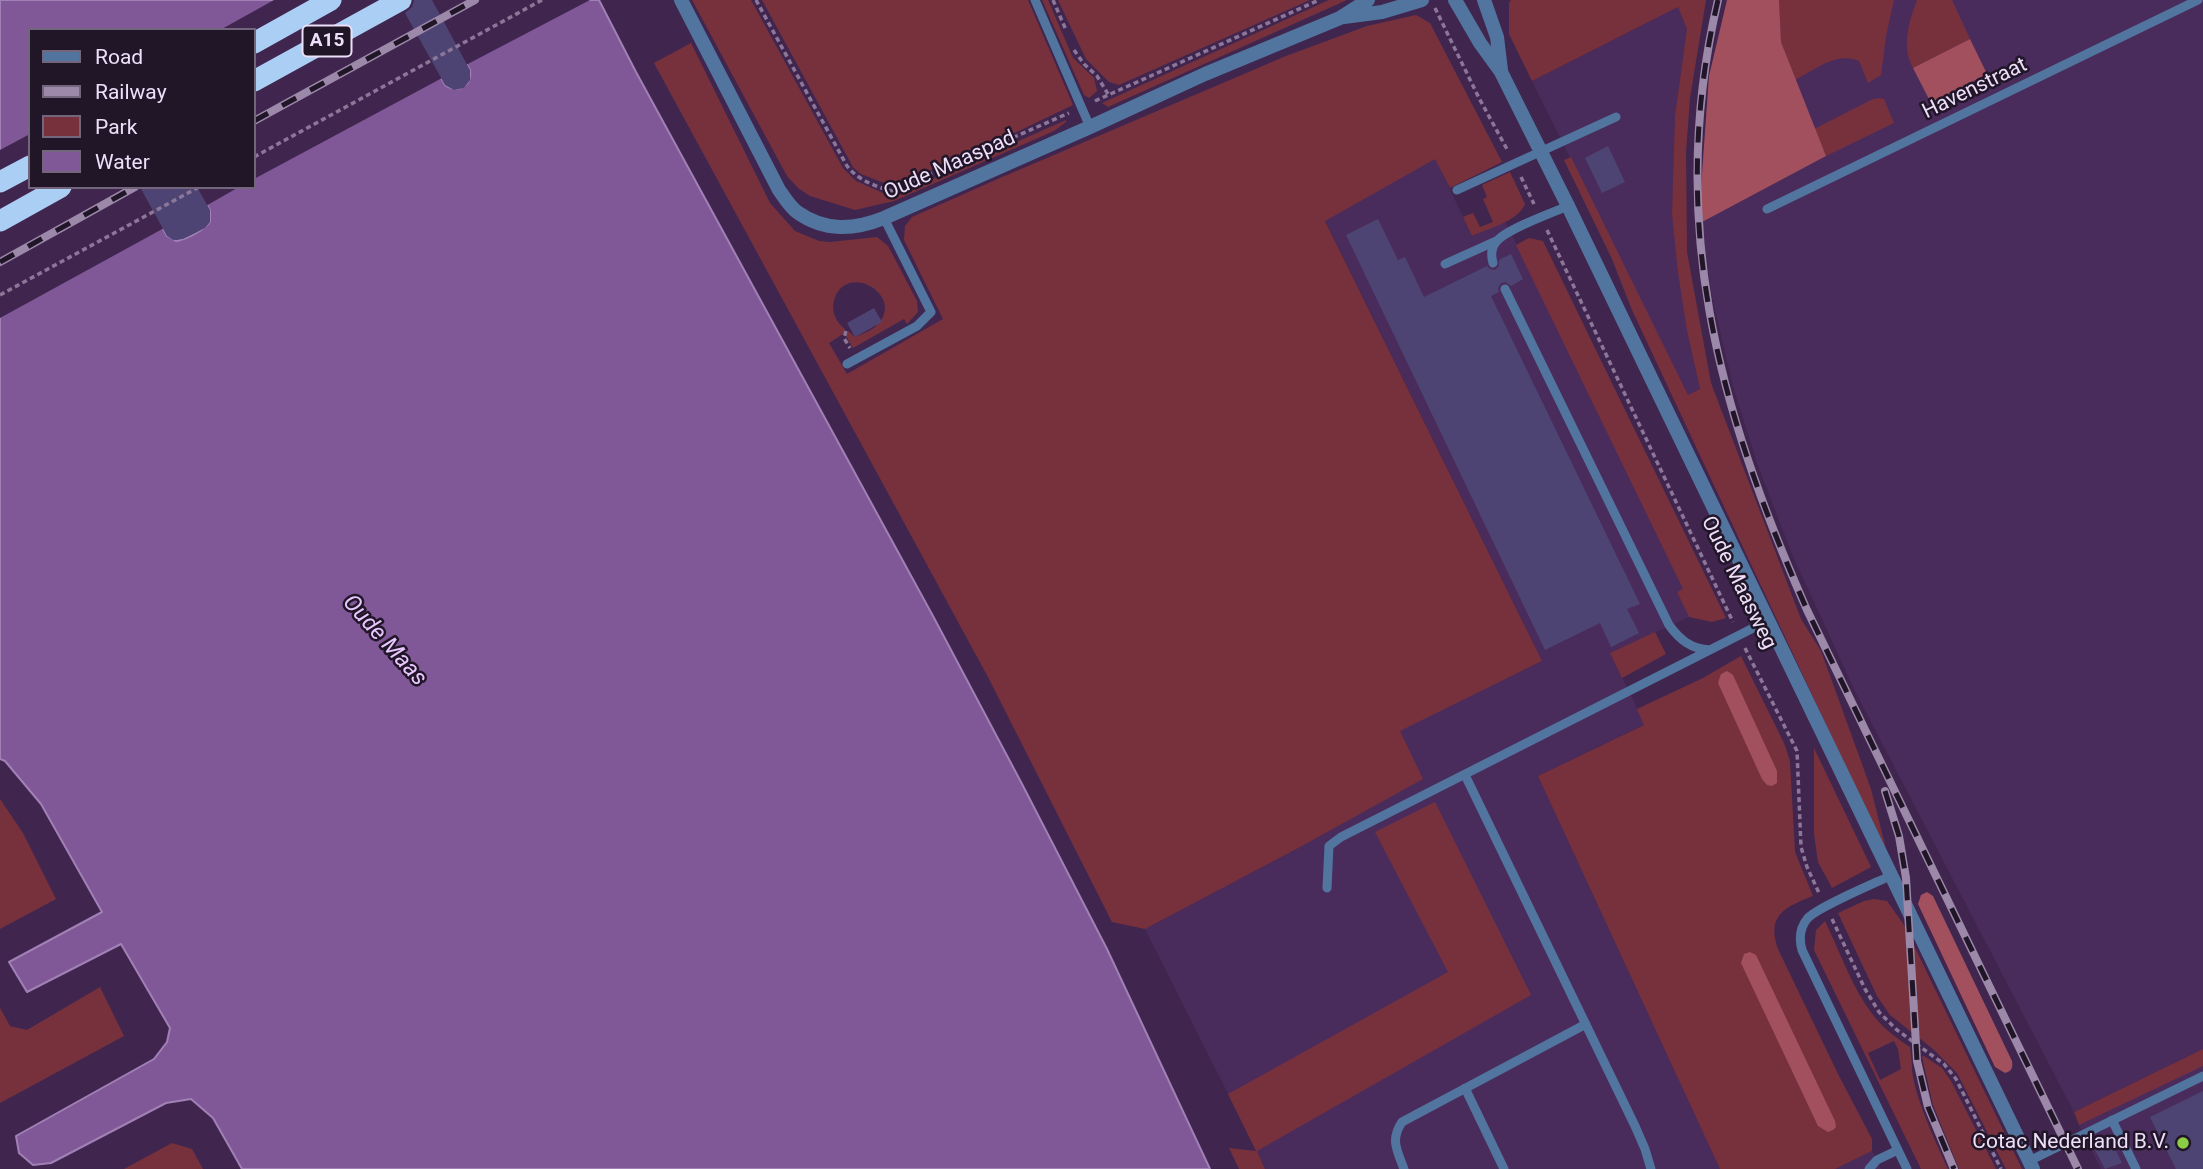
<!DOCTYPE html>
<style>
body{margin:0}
#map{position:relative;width:2203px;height:1169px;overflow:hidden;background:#40264f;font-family:Roboto,sans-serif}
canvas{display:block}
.legend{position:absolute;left:28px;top:28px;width:228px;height:161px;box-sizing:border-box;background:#211528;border:2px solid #73667c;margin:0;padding:9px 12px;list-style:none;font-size:21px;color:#eedff9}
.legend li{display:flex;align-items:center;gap:14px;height:35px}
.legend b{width:35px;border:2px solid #73667c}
</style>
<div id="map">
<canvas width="2203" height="1169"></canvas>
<ul class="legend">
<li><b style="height:9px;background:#51759e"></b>Road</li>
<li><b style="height:9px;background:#9c88a9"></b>Railway</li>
<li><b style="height:19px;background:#77313d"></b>Park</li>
<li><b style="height:19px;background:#805898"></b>Water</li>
</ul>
</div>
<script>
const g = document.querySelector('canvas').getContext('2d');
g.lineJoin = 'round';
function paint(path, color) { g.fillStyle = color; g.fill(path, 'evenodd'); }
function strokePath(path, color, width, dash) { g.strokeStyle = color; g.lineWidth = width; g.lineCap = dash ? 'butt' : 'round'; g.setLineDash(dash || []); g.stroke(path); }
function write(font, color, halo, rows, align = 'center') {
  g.font = font + ' Roboto,sans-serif'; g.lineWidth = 5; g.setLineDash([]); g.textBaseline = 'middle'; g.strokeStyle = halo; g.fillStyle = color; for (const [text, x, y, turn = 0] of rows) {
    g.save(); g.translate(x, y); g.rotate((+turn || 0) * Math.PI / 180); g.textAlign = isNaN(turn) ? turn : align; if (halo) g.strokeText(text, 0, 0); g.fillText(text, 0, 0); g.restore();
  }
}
const built = new Path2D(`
 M 1727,0 L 2203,0 L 2203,1049 L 2074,1112 L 1855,691 L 1792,554 L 1757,463 L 1733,386 L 1711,292 L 1702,222 L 1702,174 L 1709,76 Z
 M 1678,7 L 1687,29 L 1675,115 L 1672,214 L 1687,331 L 1700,389 L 1688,395 L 1532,81 Z
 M 1435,158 L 1472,236 L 1505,221 L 1683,589 L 1677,592 L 1689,617 L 1610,653 L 1645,724 L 1538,776 L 1720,1169 L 1266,1169 L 1145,929 L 1302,846 L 1422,779 L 1399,731 L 1542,661 L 1325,220 Z
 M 2203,1065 L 2203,1169 L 2101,1169 L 2079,1125 Z
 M 1872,1151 L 1881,1169 L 1835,1169 Z`);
const green = new Path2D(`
 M 692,0 L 751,0 L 843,168 L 856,181 L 892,197 L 1066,120 L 1066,122 L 1054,131 L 894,201 L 855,210 L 810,196 L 798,188 L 787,176 Z
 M 762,0 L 1028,0 L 1073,105 L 981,149 L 892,186 L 861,174 L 853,167 Z
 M 1042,0 L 1048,0 L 1073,58 L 1094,78 L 1097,91 L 1089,98 L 1084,95 Z
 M 1058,0 L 1310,0 L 1119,85 L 1109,82 L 1086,59 Z
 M 1329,0 L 1347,0 L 1108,107 L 1102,103 Z
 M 1511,0 L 1706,0 L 1690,98 L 1686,152 L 1687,252 L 1711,383 L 1801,619 L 1821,651 L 1871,789 L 1888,857 L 1632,310 L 1612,259 L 1564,160 L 1571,157 L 1688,395 L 1700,389 L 1687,331 L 1678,272 L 1672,214 L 1675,115 L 1687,29 L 1678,7 L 1532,81 L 1509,34 L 1509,3 Z
 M 1779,0 L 1894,0 L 1886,36 L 1881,75 L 1868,83 L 1859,61 C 1836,51 1815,70 1795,80 L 1781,42 Z
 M 1917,0 L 1952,0 L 1970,39 L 1913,68 C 1901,46 1909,22 1917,0 Z
 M 1416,15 L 1430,23 L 1502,162 L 1450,188 L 1435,159 L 1325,221 L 1542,661 L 1400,731 L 1423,779 L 1302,846 L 1145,929 L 1112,922 L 988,677 L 654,63 L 691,43 L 770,203 L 795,231 L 819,241 L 830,242 L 877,237 L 888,246 L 917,301 L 918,312 L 907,324 L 904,319 L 853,348 L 846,336 L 848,331 L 855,337 C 861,334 869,332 875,327 C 909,298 847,259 834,300 C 831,312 836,322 845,329 L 843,334 L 829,343 L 847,374 L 943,319 L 904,240 L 905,226 L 912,217 L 1000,178 L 1286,56 L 1367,26 Z
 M 1880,98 L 1884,99 L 1894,123 L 1826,156 L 1814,129 L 1873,99 Z
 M 1510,172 L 1525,204 C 1517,222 1489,228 1472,236 L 1463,217 L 1473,213 L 1480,227 L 1493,222 L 1483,199 L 1487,197 L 1482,185 Z
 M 1529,238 L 1543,241 L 1726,618 L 1712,622 L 1689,617 L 1677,592 L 1683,589 L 1516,245 Z
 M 1655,632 L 1666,654 L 1622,678 L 1610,653 Z
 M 1741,656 L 1784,743 L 1790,761 L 1795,852 L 1813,896 C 1785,907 1766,915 1778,949 L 1838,1074 L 1872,1139 L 1872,1151 L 1835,1169 L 1720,1169 L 1538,776 L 1644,725 L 1637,709 L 1703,678 Z
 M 1814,748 L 1871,867 L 1832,888 L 1818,862 L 1814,834 Z
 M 0,799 L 23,833 L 56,899 L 0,929 Z
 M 1435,802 L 1531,995 L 1257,1151 L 1265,1169 L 1239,1169 L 1229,1148 L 1256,1151 L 1228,1094 L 1448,972 L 1375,832 Z
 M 1874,899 L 1887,901 L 1904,925 L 2022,1169 L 2006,1169 L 1957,1073 L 1933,1049 L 1890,1015 L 1877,996 L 1838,913 L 1864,901 Z
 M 1825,921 C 1840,952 1852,988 1873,1015 C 1883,1028 1896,1038 1910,1047 C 1911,1055 1912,1062 1912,1070 C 1915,1098 1936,1143 1948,1169 L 1921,1169 L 1814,950 L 1816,930 ZM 1894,1041 L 1898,1049 L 1901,1069 L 1880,1080 L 1868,1053 Z
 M 100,987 L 124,1036 L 0,1103 L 0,1008 L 10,1026 L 27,1030 Z
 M 2203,1049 L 2203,1066 L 2079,1125 L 2074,1112 Z
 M 1924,1056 L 1942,1068 L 1951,1081 L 1996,1169 L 1959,1169 L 1933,1105 L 1922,1057 Z
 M 172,1143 L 192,1149 L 203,1169 L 124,1169 Z`);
const forest = new Path2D(`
 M 1727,0 L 1779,0 L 1781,42 L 1826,156 L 1702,222 L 1702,174 L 1709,76 Z
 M 1970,39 L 1987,74 L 1931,103 L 1913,68 Z
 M 1727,671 L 1733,675 L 1777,771 L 1777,783 L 1772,786 L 1767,785 L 1762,779 L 1718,683 L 1721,674 Z
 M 1927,892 L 1933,896 L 2012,1061 C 2013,1068 2012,1071 2005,1073 L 1995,1067 L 1918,904 L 1921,895 Z
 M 1750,952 L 1756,955 L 1835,1121 L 1836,1127 L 1833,1130 L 1828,1132 L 1818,1126 L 1741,963 L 1744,954 Z`);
const water = new Path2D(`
 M 0,0 L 398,0 L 445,85 C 458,94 472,87 470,70 L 432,0 L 599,0 L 636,72 L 933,616 L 1021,782 L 1107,949 L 1210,1169 L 242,1169 L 213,1118 L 191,1099 L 166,1103 L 51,1163 L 33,1165 L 19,1153 L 16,1136 L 154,1059 L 167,1042 L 170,1028 L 121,944 L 27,992 L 9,962 L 102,912 L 41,804 L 5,761 L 0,759 ZM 30,30 L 254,30 L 254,187 L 197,187 L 210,210 L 210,222 C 203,231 187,239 176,241 L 167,236 L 140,187 L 30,187 Z`);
const pier = new Path2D(`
 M 274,0 L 402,0 L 444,77 L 254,179 L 254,30 L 220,30 Z
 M 428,0 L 590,0 L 464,66 Z
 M 30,134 L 30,187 L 144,187 L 166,227 L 0,318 L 0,150 Z
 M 194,187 L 239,187 L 204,207 Z`);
const building = new Path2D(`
 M 414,0 L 432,0 L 470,70 L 470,80 L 464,88 L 454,90 L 445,85 L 405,13 L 412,7 Z
 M 1608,146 L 1625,182 L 1602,193 L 1585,158 Z
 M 140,187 L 197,187 L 210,210 L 210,222 L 205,228 L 183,239 L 173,240 L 167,236 Z
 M 1378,219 L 1398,260 L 1405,257 L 1424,297 L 1487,266 L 1490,269 L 1495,270 L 1499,266 L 1499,260 L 1511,254 L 1523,279 L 1511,286 L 1506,282 L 1501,283 L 1498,288 L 1499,292 L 1491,296 L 1640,604 L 1627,609 L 1639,633 L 1611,647 L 1600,623 L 1545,650 L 1346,235 Z
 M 874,308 L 882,322 L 855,337 L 847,323 Z
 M 2203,1091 L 2203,1169 L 2176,1169 L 2150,1117 Z
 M 2110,1138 L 2122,1163 L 2105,1169 L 2093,1146 Z`);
const path = new Path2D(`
 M 756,0 L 847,166 C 858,180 875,186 891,191 L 1069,113
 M 1053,0 L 1066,30
 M 1435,8 L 1479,98 L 1508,151
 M 1074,50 L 1084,64 L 1097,76 L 1108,94
 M 1095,101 L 1319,0
 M 254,157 L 542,0
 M 1521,177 L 1534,204
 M 1547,230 L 1733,622
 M 0,295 L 199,187
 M 846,331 L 844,338 L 850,348
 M 1745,648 L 1797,751 L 1801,847 L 1807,867 L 1819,893
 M 1832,919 L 1865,989 L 1879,1012 L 1897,1030 L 1944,1064 L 1956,1079 L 2001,1169`);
const service = new Path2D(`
 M 1035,0 L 1090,127
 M 1457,190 L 1616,117
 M 1767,209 L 2198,0
 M 1493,263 C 1491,256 1491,248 1496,242 C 1506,229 1552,213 1568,206
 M 1445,264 L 1496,241
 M 1505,289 L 1669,625 C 1680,640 1691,649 1710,650
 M 847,364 L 917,326 L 931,312 L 884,218
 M 1465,775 L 1635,1126 L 1645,1149 L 1651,1169
 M 1890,876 C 1873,884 1816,908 1807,919 C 1799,929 1799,939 1802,950 L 1907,1169
 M 1327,888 L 1329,846 L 1341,837 L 1769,620
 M 1465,1088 L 1504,1169
 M 2112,1120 L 2136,1169
 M 2029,1161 L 2203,1076
 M 1404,1169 C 1397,1150 1390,1140 1402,1122 L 1586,1024
 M 1869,1169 L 1877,1160 L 1898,1150`);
const minor = new Path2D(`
 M 681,0 L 779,190 C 784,197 790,207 797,212 C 825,232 854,230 884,218 L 1090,127 L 1205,74 L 1340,18 L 1368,0
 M 1455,0 L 1480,43 L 1501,72 L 1568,206 L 2033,1169
 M 1484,0 L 1497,37 L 1501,70
 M 1344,17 L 1382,12 L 1422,0`);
const motorway = new Path2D(`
 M 254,43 L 331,0
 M 254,81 L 401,0
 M 0,182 L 30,166
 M 0,221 L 61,187`);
const rail = new Path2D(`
 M 1718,0 C 1666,221 1718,408 1807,610 L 2078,1169
 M 254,121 L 475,0
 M 0,262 L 135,187
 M 1885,791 L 1899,836 L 1906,878 L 1917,1061 L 1928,1107 L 1954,1169`);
const markers = [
 [2183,1143,7,"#8bce46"]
];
const shields = [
 [327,41,49]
];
const shieldNames = [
 ["A15",327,41]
];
const streetNames = [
 ["Havenstraat",1975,89,-26],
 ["Oude Maaspad",950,166,-24],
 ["Oude Maasweg",1738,583,64]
];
const poiNames = [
 ["Cotac Nederland B.V.",2169,1143]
];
const waterNames = [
 ["Oude Maas",384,641,48]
];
paint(built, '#4a2c5c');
paint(green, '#77313d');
paint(forest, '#a2505d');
paint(water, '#805898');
strokePath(water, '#a180b5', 2);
paint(pier, '#40264f');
paint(building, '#4d4473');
strokePath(path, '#8c7799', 3.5, [5, 3.5]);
strokePath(service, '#51759e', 9);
strokePath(minor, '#51759e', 14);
strokePath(motorway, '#abcef5', 21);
strokePath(rail, '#9c88a9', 8);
strokePath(rail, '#211528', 5, [16]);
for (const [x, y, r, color] of markers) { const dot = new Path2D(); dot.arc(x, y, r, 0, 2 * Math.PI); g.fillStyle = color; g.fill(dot); strokePath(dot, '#211528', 2.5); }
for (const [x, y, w] of shields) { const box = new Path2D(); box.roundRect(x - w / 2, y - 15.5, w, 31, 5); g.fillStyle = '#211528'; g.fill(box); strokePath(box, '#eedff9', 2); }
write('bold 19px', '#eedff9', null, shieldNames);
write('21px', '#eedff9', '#211528', streetNames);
write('21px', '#eedff9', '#211528', poiNames, 'right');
write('italic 23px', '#e9c8ff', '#211528', waterNames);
</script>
